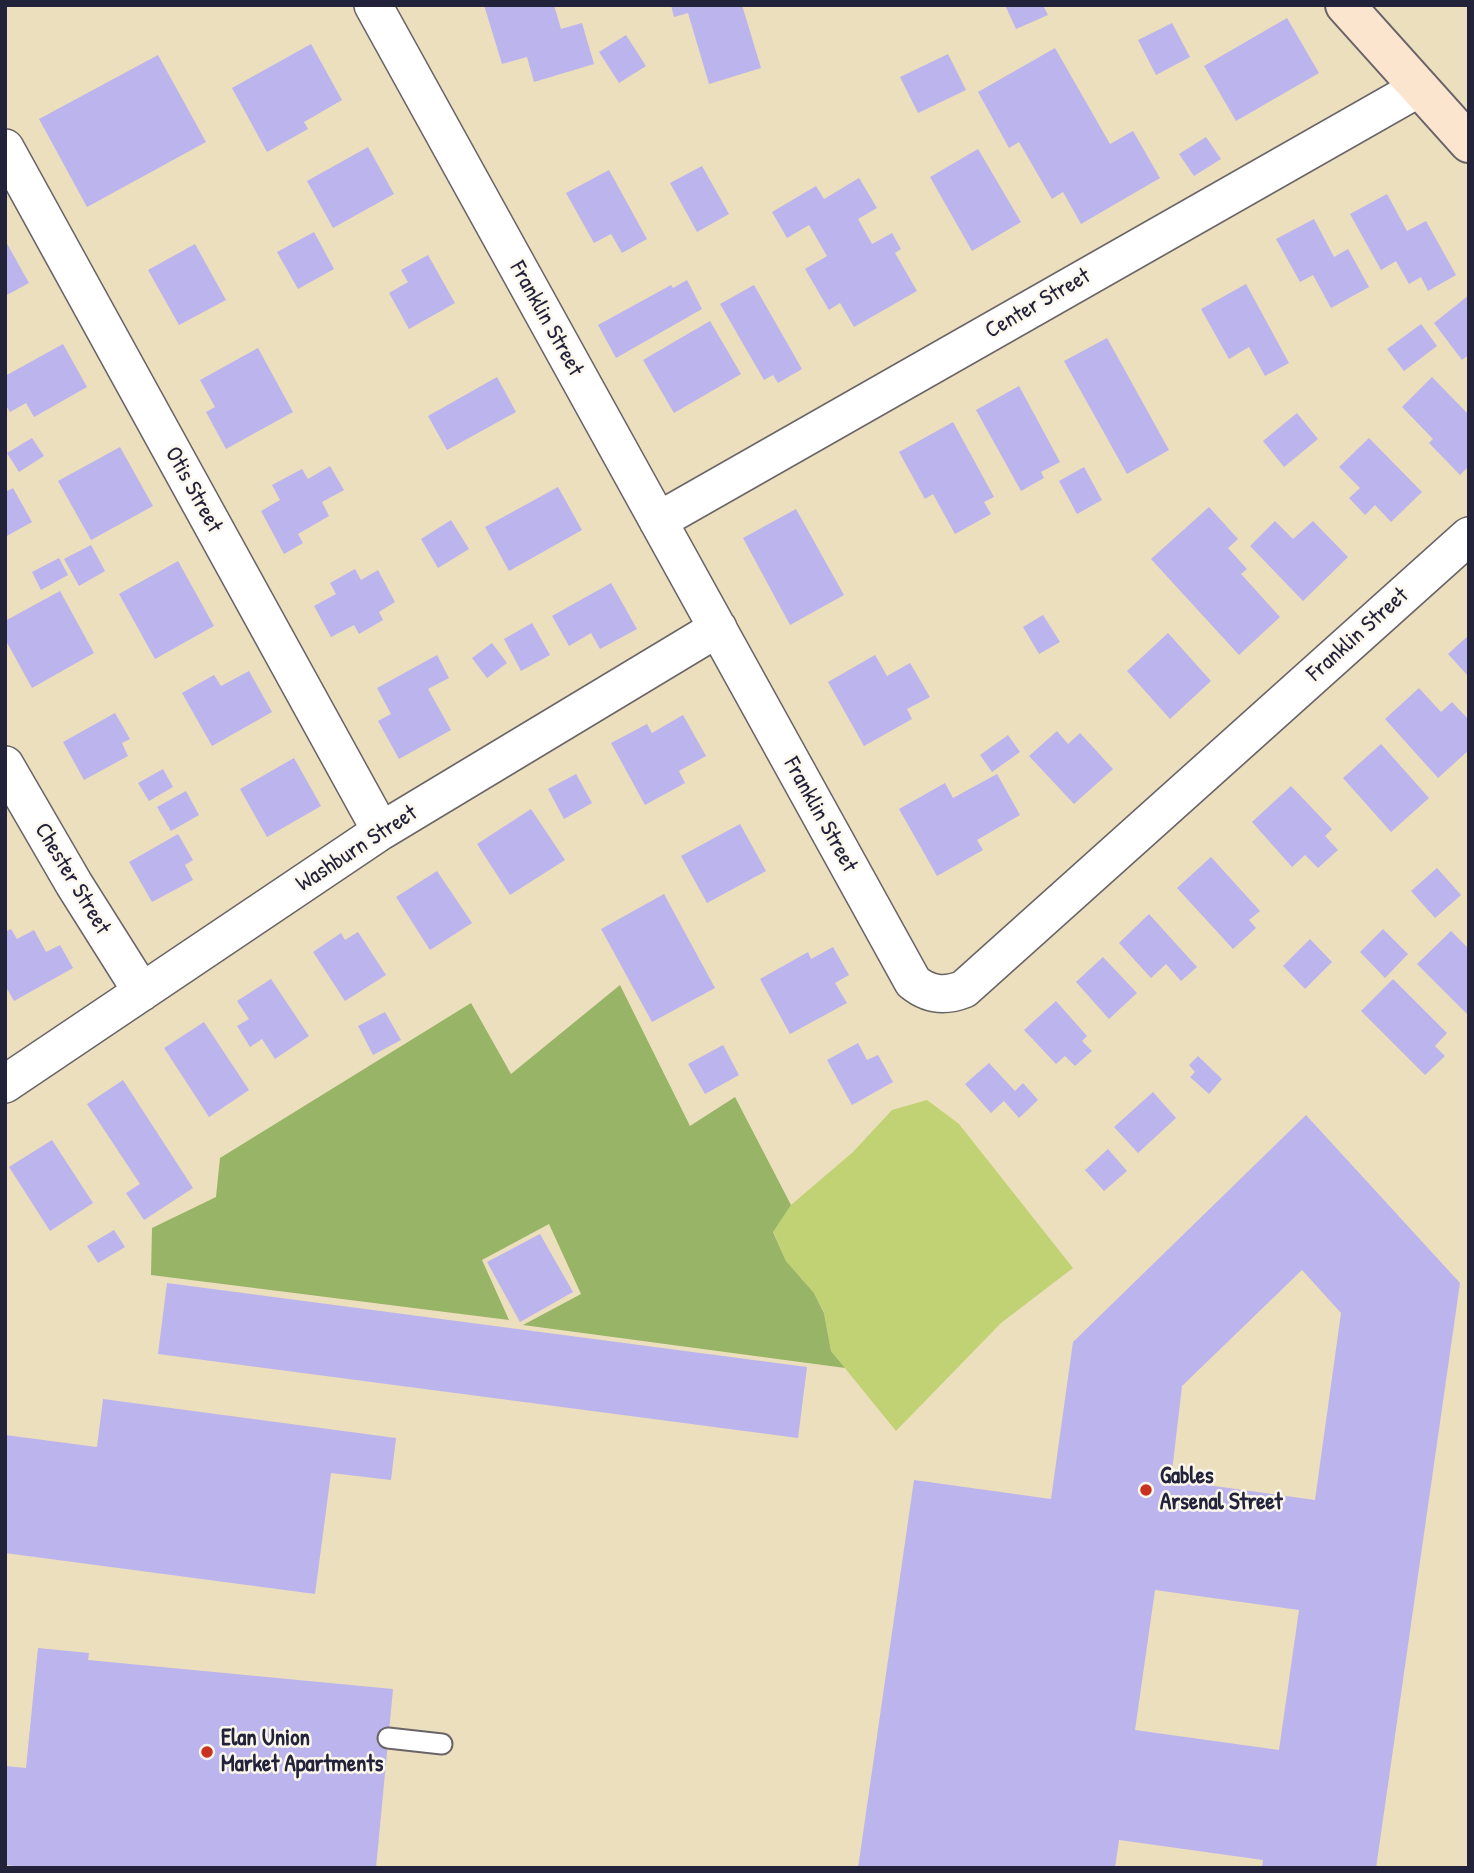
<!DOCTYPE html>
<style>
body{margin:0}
#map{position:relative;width:1474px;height:1873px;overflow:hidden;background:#ecdfbd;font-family:"Patrick Hand",sans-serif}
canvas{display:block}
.frame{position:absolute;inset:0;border:7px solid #22223b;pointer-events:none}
</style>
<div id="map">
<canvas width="1474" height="1873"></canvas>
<div class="frame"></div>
</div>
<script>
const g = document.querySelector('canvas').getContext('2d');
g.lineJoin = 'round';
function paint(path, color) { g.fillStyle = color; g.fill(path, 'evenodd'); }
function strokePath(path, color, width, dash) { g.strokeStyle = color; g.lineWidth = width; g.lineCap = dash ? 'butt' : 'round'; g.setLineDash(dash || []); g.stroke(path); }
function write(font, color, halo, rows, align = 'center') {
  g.font = font + ' "Patrick Hand",sans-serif'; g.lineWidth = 5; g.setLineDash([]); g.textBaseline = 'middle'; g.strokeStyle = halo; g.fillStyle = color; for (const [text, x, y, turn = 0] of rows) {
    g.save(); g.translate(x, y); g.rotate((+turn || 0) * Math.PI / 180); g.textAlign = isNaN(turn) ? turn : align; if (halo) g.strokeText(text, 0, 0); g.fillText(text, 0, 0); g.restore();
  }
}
const green = new Path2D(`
 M 927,1100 L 959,1124 L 1073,1268 L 1001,1323 L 896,1431 L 831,1351 L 824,1312 L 814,1293 L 786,1261 L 773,1231 L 791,1205 L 853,1152 L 892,1110 Z`);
const forest = new Path2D(`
 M 620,985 L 690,1126 L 735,1097 L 791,1205 L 773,1232 L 786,1261 L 814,1293 L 824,1313 L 831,1351 L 845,1368 L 523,1325 L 581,1294 L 549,1224 L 482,1260 L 509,1320 L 151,1275 L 152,1228 L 216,1197 L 220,1158 L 471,1003 L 511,1074 Z`);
const building = new Path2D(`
 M 484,5 L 554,5 L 561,29 L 582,23 L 594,64 L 534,82 L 527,57 L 502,64 Z
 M 671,5 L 742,5 L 761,68 L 709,84 L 688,13 L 674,17 Z
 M 1005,5 L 1043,5 L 1048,15 L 1016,29 Z
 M 1287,18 L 1319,73 L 1236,121 L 1204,66 Z
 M 1172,23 L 1190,57 L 1156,75 L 1138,40 Z
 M 626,35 L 646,66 L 619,83 L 599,52 Z
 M 311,44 L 342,100 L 304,122 L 308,129 L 267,152 L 232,88 Z
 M 1055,48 L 1110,144 L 1133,131 L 1160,178 L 1081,224 L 1063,192 L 1052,199 L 1019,142 L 1009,148 L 978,92 Z
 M 948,54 L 966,90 L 918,113 L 900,77 Z
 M 158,55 L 206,142 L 87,207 L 39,119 Z
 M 1206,137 L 1221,159 L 1194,176 L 1179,154 Z
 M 368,147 L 394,194 L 333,228 L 307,181 Z
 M 978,149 L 1021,222 L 972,251 L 930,177 Z
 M 702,166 L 729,214 L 697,232 L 670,183 Z
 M 609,170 L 647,239 L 622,253 L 611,234 L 594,243 L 566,193 Z
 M 859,178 L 877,208 L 858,219 L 872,244 L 892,233 L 901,249 L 895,253 L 917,291 L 854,327 L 840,303 L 829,310 L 805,269 L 827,256 L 809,225 L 787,238 L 772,212 L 816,186 L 824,199 Z
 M 1387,194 L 1407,231 L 1426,221 L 1456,275 L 1428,291 L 1421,277 L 1409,284 L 1396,261 L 1381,270 L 1350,214 Z
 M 1314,219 L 1334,257 L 1348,249 L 1369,287 L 1331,308 L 1313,275 L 1300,282 L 1276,239 Z
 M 314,232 L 334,269 L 298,289 L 277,252 Z
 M 5,240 L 29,283 L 5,296 Z
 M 195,244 L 226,300 L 179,325 L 148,270 Z
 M 428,255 L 455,303 L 409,329 L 389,293 L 408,282 L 401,270 Z
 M 687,280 L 702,309 L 616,358 L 598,325 L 671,285 L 673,288 Z
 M 1246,284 L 1289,363 L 1265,376 L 1249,347 L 1229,359 L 1201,309 Z
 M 754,285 L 802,369 L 778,383 L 773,375 L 764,380 L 720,304 Z
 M 1469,295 L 1469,355 L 1462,360 L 1434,323 Z
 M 710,321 L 741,374 L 674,413 L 643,360 Z
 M 1421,324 L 1437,346 L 1404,371 L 1387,349 Z
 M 1107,338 L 1169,450 L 1127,474 L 1064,361 Z
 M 63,344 L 87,387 L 34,417 L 26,403 L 10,412 L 5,404 L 5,376 Z
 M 258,348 L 293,412 L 226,449 L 206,412 L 215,407 L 200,380 Z
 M 497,377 L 516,412 L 447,450 L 428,416 Z
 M 1432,377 L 1469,415 L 1469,466 L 1460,475 L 1429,443 L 1433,439 L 1402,407 Z
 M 1019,386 L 1060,462 L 1041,472 L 1044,478 L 1021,491 L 976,410 Z
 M 1297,413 L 1318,439 L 1284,467 L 1263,441 Z
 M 953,422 L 994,497 L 984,502 L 991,514 L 955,534 L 933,494 L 925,499 L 899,452 Z
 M 32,438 L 44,456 L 19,472 L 7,453 Z
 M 1369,438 L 1422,492 L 1391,522 L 1375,505 L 1365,515 L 1349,498 L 1360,488 L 1339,467 Z
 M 120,447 L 153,506 L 91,540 L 58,481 Z
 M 330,466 L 344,490 L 322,502 L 329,516 L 298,534 L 303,543 L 284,554 L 261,511 L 280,500 L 272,485 L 302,469 L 308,479 Z
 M 1084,467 L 1102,500 L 1077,514 L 1059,481 Z
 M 558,487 L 582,530 L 509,571 L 485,527 Z
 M 13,488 L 32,522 L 5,537 L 5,492 Z
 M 1209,507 L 1238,539 L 1228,548 L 1247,569 L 1241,574 L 1280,617 L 1239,655 L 1151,559 Z
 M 796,509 L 844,595 L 790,625 L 743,538 Z
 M 451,520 L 469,549 L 438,568 L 421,539 Z
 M 1275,521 L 1293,539 L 1313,521 L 1348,557 L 1303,601 L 1250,546 Z
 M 91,545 L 105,571 L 79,586 L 64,559 Z
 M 59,558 L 68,575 L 41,590 L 32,572 Z
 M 178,561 L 214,626 L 155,659 L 119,594 Z
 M 355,569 L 361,580 L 378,570 L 395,602 L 379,612 L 383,620 L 359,634 L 354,625 L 331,637 L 314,606 L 336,594 L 330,583 Z
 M 611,583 L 637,629 L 600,649 L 591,633 L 569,646 L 552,616 Z
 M 60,591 L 94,653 L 32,688 L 5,639 L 5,621 Z
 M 1043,615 L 1060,642 L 1039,654 L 1023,627 Z
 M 532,623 L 550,655 L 521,671 L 504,639 Z
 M 1168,633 L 1211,681 L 1170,719 L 1127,671 Z
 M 1469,635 L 1469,677 L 1448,654 Z
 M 492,643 L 507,663 L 487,678 L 472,658 Z
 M 437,655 L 449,678 L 428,689 L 451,730 L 399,759 L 378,721 L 391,714 L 377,688 Z
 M 875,655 L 887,676 L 910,663 L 930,697 L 907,709 L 912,719 L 864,746 L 828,682 Z
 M 249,671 L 272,712 L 212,746 L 182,693 L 214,675 L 221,686 Z
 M 1419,688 L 1441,712 L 1452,702 L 1469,720 L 1469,750 L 1438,778 L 1385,719 Z
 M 115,713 L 130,739 L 122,743 L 128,756 L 84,780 L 63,742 Z
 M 683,715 L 706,756 L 679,771 L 685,783 L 645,805 L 611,743 L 647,724 L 652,733 Z
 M 1057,731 L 1068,744 L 1080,733 L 1113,769 L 1074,804 L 1029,756 Z
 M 1008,735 L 1020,752 L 992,772 L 980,755 Z
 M 1381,744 L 1429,798 L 1391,832 L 1343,778 Z
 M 294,758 L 321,806 L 267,837 L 240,789 Z
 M 163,769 L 173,787 L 149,801 L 138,783 Z
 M 576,774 L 592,803 L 564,819 L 548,789 Z
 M 997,774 L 1020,815 L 977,840 L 983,850 L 937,876 L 899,809 L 945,783 L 953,798 Z
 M 1291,786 L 1332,829 L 1325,836 L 1338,850 L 1318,868 L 1305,855 L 1292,867 L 1252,822 Z
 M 186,791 L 199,815 L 171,831 L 157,807 Z
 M 531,809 L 565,860 L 510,895 L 477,844 Z
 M 740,824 L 766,871 L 707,903 L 681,856 Z
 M 178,834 L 193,860 L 185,865 L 193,880 L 152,902 L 129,862 Z
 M 1211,857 L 1260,911 L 1249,920 L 1256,928 L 1233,949 L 1177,888 Z
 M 1437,868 L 1461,895 L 1435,918 L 1411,891 Z
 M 437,871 L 472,923 L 430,950 L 396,897 Z
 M 664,894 L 715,988 L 652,1022 L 601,929 Z
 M 1149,914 L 1197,967 L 1181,981 L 1166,964 L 1151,978 L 1119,943 Z
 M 11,929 L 17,939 L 34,930 L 46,952 L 60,945 L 73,968 L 14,1001 L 5,985 L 5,932 Z
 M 1383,929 L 1408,954 L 1385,978 L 1360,952 Z
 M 1451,931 L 1469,949 L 1469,1016 L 1417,964 Z
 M 358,932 L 386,975 L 345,1001 L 313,952 L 341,933 L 345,940 Z
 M 1310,939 L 1332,962 L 1305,989 L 1283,966 Z
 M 833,947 L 849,975 L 835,983 L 847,1003 L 790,1034 L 760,979 L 808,952 L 811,959 Z
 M 1103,957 L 1137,993 L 1109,1019 L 1076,982 Z
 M 271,979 L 309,1036 L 275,1059 L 262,1039 L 250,1047 L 237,1026 L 249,1019 L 237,1001 Z
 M 1393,979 L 1447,1033 L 1435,1046 L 1445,1056 L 1425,1075 L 1361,1011 Z
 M 1056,1001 L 1087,1036 L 1082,1041 L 1092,1051 L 1075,1066 L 1065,1056 L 1056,1064 L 1024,1030 Z
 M 385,1012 L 401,1040 L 373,1055 L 358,1026 Z
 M 204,1022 L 249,1090 L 209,1117 L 164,1048 Z
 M 858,1043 L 867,1060 L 878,1055 L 893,1082 L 852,1105 L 827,1060 Z
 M 723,1045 L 739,1075 L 705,1094 L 688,1064 Z
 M 1198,1056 L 1222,1079 L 1209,1094 L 1190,1077 L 1195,1072 L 1189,1065 Z
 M 989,1063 L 1015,1091 L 1023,1083 L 1038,1100 L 1019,1118 L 1004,1101 L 991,1113 L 965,1084 Z
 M 123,1080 L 193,1188 L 144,1220 L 126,1193 L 140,1184 L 87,1104 Z
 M 1153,1092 L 1176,1118 L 1138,1153 L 1114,1127 Z
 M 1306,1115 L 1460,1283 L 1376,1868 L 1262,1868 L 1263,1860 L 1119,1840 L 1115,1868 L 858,1868 L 914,1480 L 1051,1499 L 1073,1342 ZM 1302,1270 L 1341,1313 L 1315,1500 L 1171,1480 L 1182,1386 ZM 1155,1590 L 1299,1610 L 1279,1750 L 1135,1730 Z
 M 52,1140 L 93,1203 L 50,1231 L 9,1167 Z
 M 1108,1149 L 1127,1171 L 1104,1191 L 1085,1170 Z
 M 114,1230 L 125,1247 L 98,1263 L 87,1246 Z
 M 540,1234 L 573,1292 L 520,1322 L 487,1262 Z
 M 167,1283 L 807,1367 L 798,1438 L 158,1354 Z
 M 103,1399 L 396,1438 L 391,1480 L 331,1473 L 315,1594 L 5,1553 L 5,1435 L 97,1447 Z
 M 38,1648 L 89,1653 L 88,1660 L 393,1689 L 376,1868 L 34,1868 L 5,1865 L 5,1766 L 26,1768 Z`);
const lane = new Path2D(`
 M 388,1738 L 442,1744`);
const street = new Path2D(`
 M 373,5 L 913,982 C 929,995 944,997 964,989 L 1469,536
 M 5,148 L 381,831
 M 658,521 L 1419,88
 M 5,765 L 74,884 L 142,992
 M 5,1084 L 381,831 L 718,628`);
const secondary = new Path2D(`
 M 1345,5 L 1469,143`);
const markers = [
 [1146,1490,7,"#c8321e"],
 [207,1752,7,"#c8321e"]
];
const streetNames = [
 ["Center Street",1038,304,-30],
 ["Franklin Street",546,319,61],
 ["Otis Street",193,490,61],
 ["Franklin Street",1358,635,-42],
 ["Franklin Street",820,815,61],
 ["Washburn Street",357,849,-33],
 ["Chester Street",72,879,59]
];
const poiNames = [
 ["Gables",1160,1477],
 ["Arsenal Street",1160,1503],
 ["Elan Union",221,1739],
 ["Market Apartments",221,1765]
];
paint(green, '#c1d274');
paint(forest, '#98b466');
paint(building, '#bcb4ec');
strokePath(lane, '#696468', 23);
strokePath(street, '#696468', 40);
strokePath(secondary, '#696468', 42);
strokePath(lane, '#fff', 19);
strokePath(street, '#fff', 37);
strokePath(secondary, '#fce5cf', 38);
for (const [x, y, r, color] of markers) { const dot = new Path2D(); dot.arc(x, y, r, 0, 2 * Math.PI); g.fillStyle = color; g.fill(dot); strokePath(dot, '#fbf7ec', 2.5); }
write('23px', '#22223b', '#fbf7ec', streetNames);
write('bold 23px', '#22223b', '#fbf7ec', poiNames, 'left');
</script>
